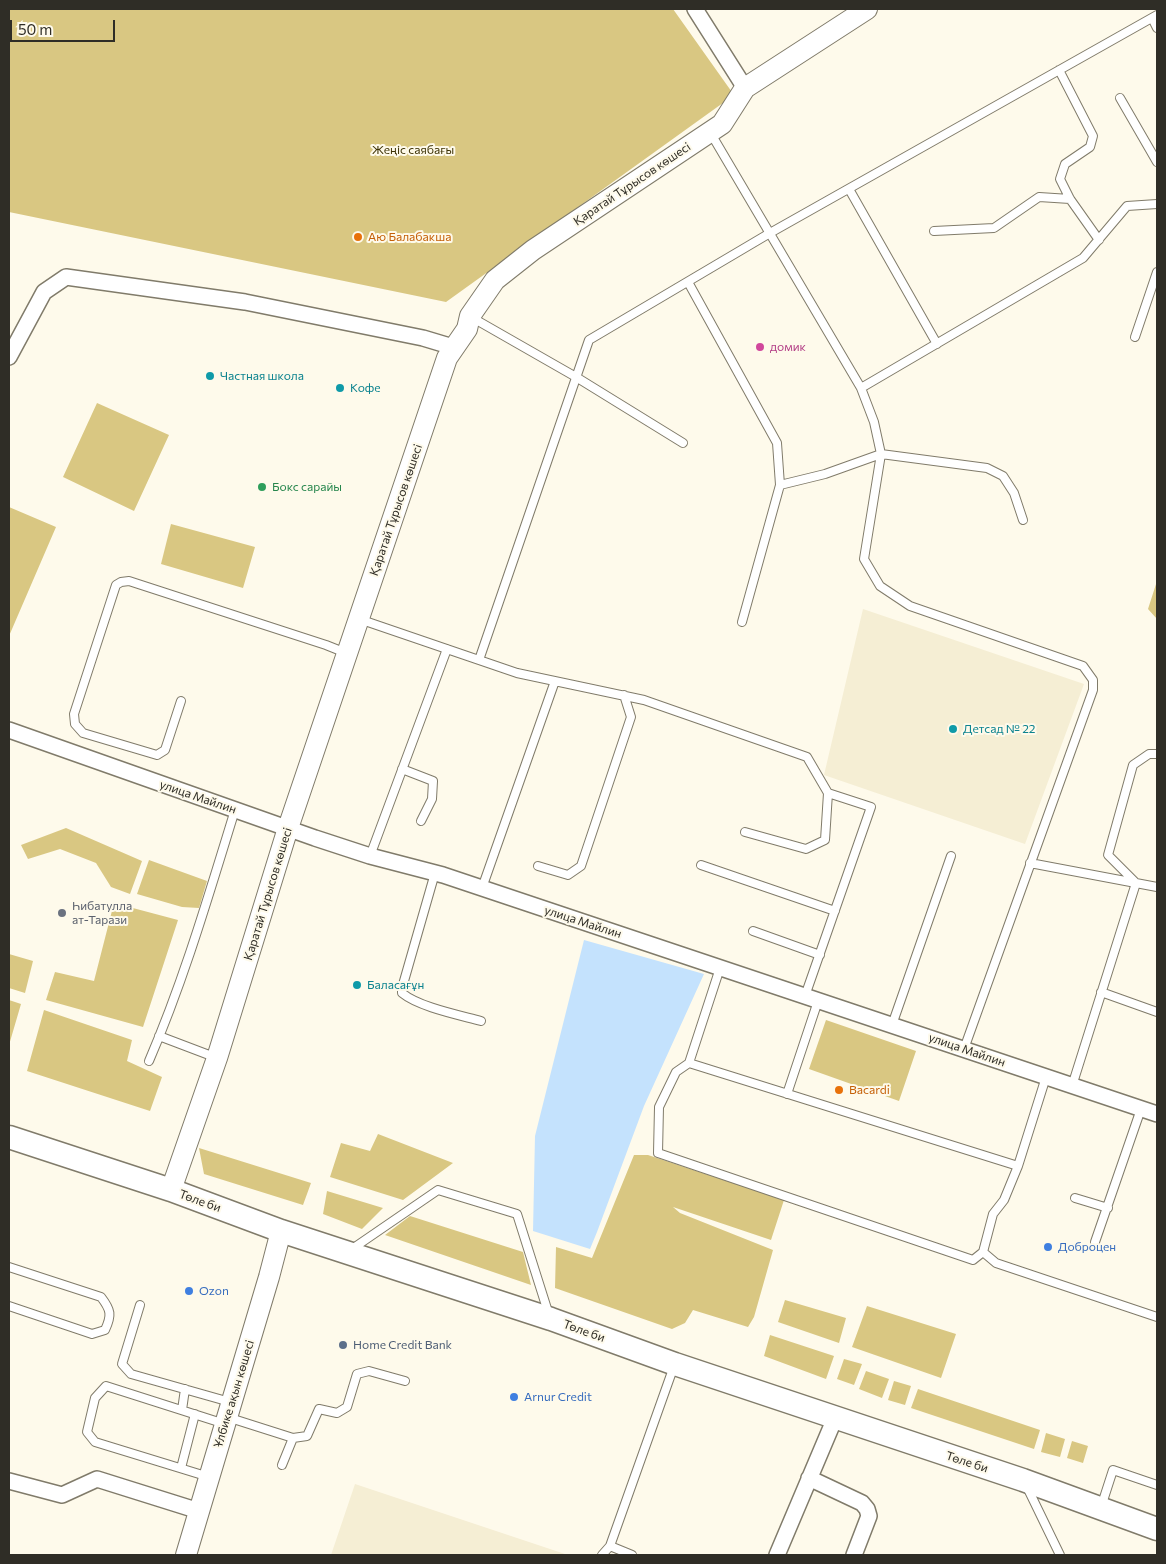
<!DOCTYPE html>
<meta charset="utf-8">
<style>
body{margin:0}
#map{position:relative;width:1166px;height:1564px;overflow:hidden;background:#fefaeb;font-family:Commissioner,sans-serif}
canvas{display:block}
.frame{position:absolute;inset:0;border:10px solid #2f2d26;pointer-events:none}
.scale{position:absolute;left:10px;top:20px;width:105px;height:22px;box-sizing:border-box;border:2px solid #2f2d26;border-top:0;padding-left:6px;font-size:15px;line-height:18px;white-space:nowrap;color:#2f2d26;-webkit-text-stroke:4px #fefaeb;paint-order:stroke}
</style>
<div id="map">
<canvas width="1166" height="1564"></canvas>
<div class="frame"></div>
<div class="scale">50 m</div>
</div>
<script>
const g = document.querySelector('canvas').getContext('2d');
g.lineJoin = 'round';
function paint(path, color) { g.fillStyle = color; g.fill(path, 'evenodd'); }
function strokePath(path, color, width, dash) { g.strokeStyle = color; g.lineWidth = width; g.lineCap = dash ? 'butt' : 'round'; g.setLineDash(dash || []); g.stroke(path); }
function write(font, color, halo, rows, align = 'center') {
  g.font = font + ' Commissioner,sans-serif'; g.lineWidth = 4; g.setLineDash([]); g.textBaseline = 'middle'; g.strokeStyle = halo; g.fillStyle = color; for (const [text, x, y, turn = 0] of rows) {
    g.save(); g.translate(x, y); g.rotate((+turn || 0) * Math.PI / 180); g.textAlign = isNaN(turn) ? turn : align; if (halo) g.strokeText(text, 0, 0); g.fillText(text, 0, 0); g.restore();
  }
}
const built = new Path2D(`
 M 863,609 L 1084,684 L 1025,844 L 824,775 Z
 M 355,1484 L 568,1555 L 331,1555 Z`);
const green = new Path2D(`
 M 9,9 L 673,9 L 734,95 L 446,302 L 9,212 Z
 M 97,403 L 169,435 L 134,511 L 63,477 Z
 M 9,507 L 56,527 L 9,636 Z
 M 171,524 L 255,547 L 243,588 L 161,564 Z
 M 1157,581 L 1157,619 L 1148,609 Z
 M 66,828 L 142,861 L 130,894 L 111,887 L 96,863 L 60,849 L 28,859 L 21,845 Z
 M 149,860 L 207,881 L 199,908 L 182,907 L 137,894 Z
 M 114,903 L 178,920 L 143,1027 L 46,1000 L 55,972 L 94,981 Z
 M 9,954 L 33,961 L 25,993 L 9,988 Z
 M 9,1000 L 21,1004 L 9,1045 Z
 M 44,1010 L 132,1040 L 127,1061 L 162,1077 L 150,1111 L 27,1071 Z
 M 826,1020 L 916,1051 L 899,1101 L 809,1069 Z
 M 378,1134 L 453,1163 L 403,1200 L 330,1177 L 341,1143 L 370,1151 Z
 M 199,1148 L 311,1183 L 303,1205 L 204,1174 Z
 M 634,1155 L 648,1155 L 784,1200 L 771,1240 L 673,1207 L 680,1213 L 773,1250 L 754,1317 L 748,1327 L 693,1310 L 685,1323 L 672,1329 L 555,1288 L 556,1247 L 592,1258 Z
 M 327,1191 L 383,1208 L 362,1229 L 323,1214 Z
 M 410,1216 L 523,1252 L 531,1285 L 385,1235 Z
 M 785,1300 L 846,1318 L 839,1343 L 778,1322 Z
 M 867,1306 L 956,1334 L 941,1378 L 852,1347 Z
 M 770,1335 L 834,1356 L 826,1379 L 764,1356 Z
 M 844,1359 L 862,1364 L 854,1385 L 837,1379 Z
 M 866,1371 L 889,1379 L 882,1398 L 859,1389 Z
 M 894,1381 L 911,1386 L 905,1405 L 888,1400 Z
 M 918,1389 L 1040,1430 L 1034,1449 L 911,1408 Z
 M 1046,1433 L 1065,1439 L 1060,1457 L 1041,1452 Z
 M 1072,1441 L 1088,1446 L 1083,1463 L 1067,1458 Z`);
const water = new Path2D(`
 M 584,940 L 704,974 L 644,1106 L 597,1232 L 590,1249 L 533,1231 L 535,1136 Z`);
const service = new Path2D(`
 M 1152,18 L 1157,28
 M 1059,70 L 1093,136 L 1090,147 L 1065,164 L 1060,179 L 1070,199 L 1099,240
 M 1120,98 L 1157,162
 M 710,132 L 861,388 L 874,422 L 881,454 L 864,559 L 880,586 L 910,606 L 1083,666 L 1093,680 L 1093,690 L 964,1049
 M 849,189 L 937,344
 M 934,231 L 994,228 L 1039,197 L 1070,199
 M 688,282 L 777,443 L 780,485 L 742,622
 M 471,317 L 576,377 L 683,443
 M 1135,337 L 1157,272
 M 861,388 L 1083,258 L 1127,206 L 1157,204
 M 780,485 L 825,474 L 881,454 L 987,468 L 1003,476 L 1014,493 L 1023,520
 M 359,619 L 517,673 L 644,700 L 807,757 L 828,793 L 825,840 L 806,849 L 745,832
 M 479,660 L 589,340 L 770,233 L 1157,15
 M 181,701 L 165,750 L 157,755 L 83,733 L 75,724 L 74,714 L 116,585 L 121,582 L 129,581 L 326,645 L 346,653
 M 402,769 L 433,781 L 432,799 L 421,821
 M 370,856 L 447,649
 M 1030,863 L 1157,887
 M 701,865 L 835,911
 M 538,866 L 568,875 L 581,866 L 631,717 L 624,695
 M 435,873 L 402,988 L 402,993 C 419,1007 459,1015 481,1021
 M 482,888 L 555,681
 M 753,931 L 820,955
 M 720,968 L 689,1063 L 676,1072 L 659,1107 L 658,1153 L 973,1260 L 983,1252
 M 1101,992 L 1157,1012
 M 805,996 L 871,807 L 828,793
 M 892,1025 L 951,856
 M 159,1036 L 217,1058
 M 149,1061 C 184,980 209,894 235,810
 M 689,1063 L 1018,1166
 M 1046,1077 L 1018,1166 L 1004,1200 L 993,1214 L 983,1252 L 996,1263 L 1157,1317
 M 1072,1086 L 1136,883 L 1108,855 L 1133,765 L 1149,754 L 1157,754
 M 787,1094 L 818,1001
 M 1075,1198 L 1108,1208
 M 1095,1242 L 1141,1109
 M 352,1249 L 438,1190 L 517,1214 L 549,1315
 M 9,1267 L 101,1297 C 111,1310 112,1315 105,1330 L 92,1334 L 9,1306
 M 140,1305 L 122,1364 L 131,1374 L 230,1402
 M 182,1410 L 185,1389
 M 227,1417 L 293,1438 L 307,1436 L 319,1409 L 337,1413 L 347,1407 L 357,1374 L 369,1371 L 405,1381
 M 282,1465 L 293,1438
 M 181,1468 L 195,1414
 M 209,1477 L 95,1442 L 87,1432 L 95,1398 L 106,1386 L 225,1424
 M 1027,1487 L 1060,1555
 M 1101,1507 L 1113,1470 L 1157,1485
 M 610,1546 L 632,1555
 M 602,1555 L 610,1546 L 674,1366`);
const minor = new Path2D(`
 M 695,9 L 745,88
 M 9,357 L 44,292 L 66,277 L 245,302 L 423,338 L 453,347
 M 9,730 L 315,838 L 370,856 L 443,875 L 1157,1114
 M 809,1478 L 862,1503 L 867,1509 L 869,1516 L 854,1555
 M 9,1481 L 62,1495 L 97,1479 L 199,1511
 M 777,1555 L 835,1418`);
const secondary = new Path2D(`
 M 171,1190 L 217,1058 L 288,828 L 447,358 L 467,329 L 470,316 L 495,280 L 533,250 L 722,124 L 745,88 L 867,9
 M 186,1555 L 269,1277 L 281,1231`);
const primary = new Path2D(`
 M 9,1137 L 171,1190 L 281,1231 L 551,1319 L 675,1364 L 1023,1480 L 1157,1529`);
const markers = [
 [358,237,5,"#e8710a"],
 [760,347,5,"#d1479c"],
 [210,376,5,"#0f9aa8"],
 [340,388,5,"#0f9aa8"],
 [262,487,5,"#2e9e5b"],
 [953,729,5,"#0f9aa8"],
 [62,913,5,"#6b7280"],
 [357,985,5,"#0f9aa8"],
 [839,1090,5,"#e8710a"],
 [1048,1247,5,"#3f7fe0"],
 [189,1291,5,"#3f7fe0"],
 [343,1345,5,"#5c6f8a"],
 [514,1397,5,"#3f7fe0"]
];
const parkNames = [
 ["Жеңіс саябағы",413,150]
];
const streetNames = [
 ["Қаратай Тұрысов көшесі",632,184,-34],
 ["Қаратай Тұрысов көшесі",396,510,-71],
 ["улица Майлин",198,797,19],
 ["Қаратай Тұрысов көшесі",268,894,-73],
 ["улица Майлин",583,922,18],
 ["улица Майлин",967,1050,19],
 ["Төле би",200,1201,20],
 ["Төле би",584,1331,20],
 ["Ұлбике ақын көшесі",234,1394,-73],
 ["Төле би",967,1462,18]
];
const foodNames = [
 ["Аю Балабакша",368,237],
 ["Bacardi",849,1090]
];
const hotelNames = [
 ["домик",770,347]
];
const cultureNames = [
 ["Частная школа",220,376],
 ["Кофе",350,388],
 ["Детсад № 22",963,729],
 ["Баласағұн",367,985]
];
const leisureNames = [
 ["Бокс сарайы",272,487]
];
const worshipNames = [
 ["Һибатулла",72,906],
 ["ат-Тарази",72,920]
];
const shopNames = [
 ["Доброцен",1058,1247],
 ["Ozon",199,1291],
 ["Arnur Credit",524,1397]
];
const serviceNames = [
 ["Home Credit Bank",353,1345]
];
paint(built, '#f5eed4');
paint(green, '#d9c782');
paint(water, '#c4e2fd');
strokePath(service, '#807b6a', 10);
strokePath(minor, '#807b6a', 18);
strokePath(secondary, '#807b6a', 22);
strokePath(primary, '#807b6a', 25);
strokePath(service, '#fff', 8);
strokePath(minor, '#fff', 15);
strokePath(secondary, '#fff', 20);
strokePath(primary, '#fff', 22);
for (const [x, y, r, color] of markers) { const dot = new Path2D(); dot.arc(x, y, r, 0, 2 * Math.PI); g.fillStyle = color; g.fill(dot); strokePath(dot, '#fefaeb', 2); }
write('12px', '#3d3205', '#fefaeb', parkNames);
write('12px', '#2f2d26', '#fefaeb', streetNames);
write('12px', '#c56008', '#fefaeb', foodNames, 'left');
write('12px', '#b23c85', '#fefaeb', hotelNames, 'left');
write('12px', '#0d838f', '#fefaeb', cultureNames, 'left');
write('12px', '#27864d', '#fefaeb', leisureNames, 'left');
write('12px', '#5b616d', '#fefaeb', worshipNames, 'left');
write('12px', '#366cbe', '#fefaeb', shopNames, 'left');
write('12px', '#4e5e75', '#fefaeb', serviceNames, 'left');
</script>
